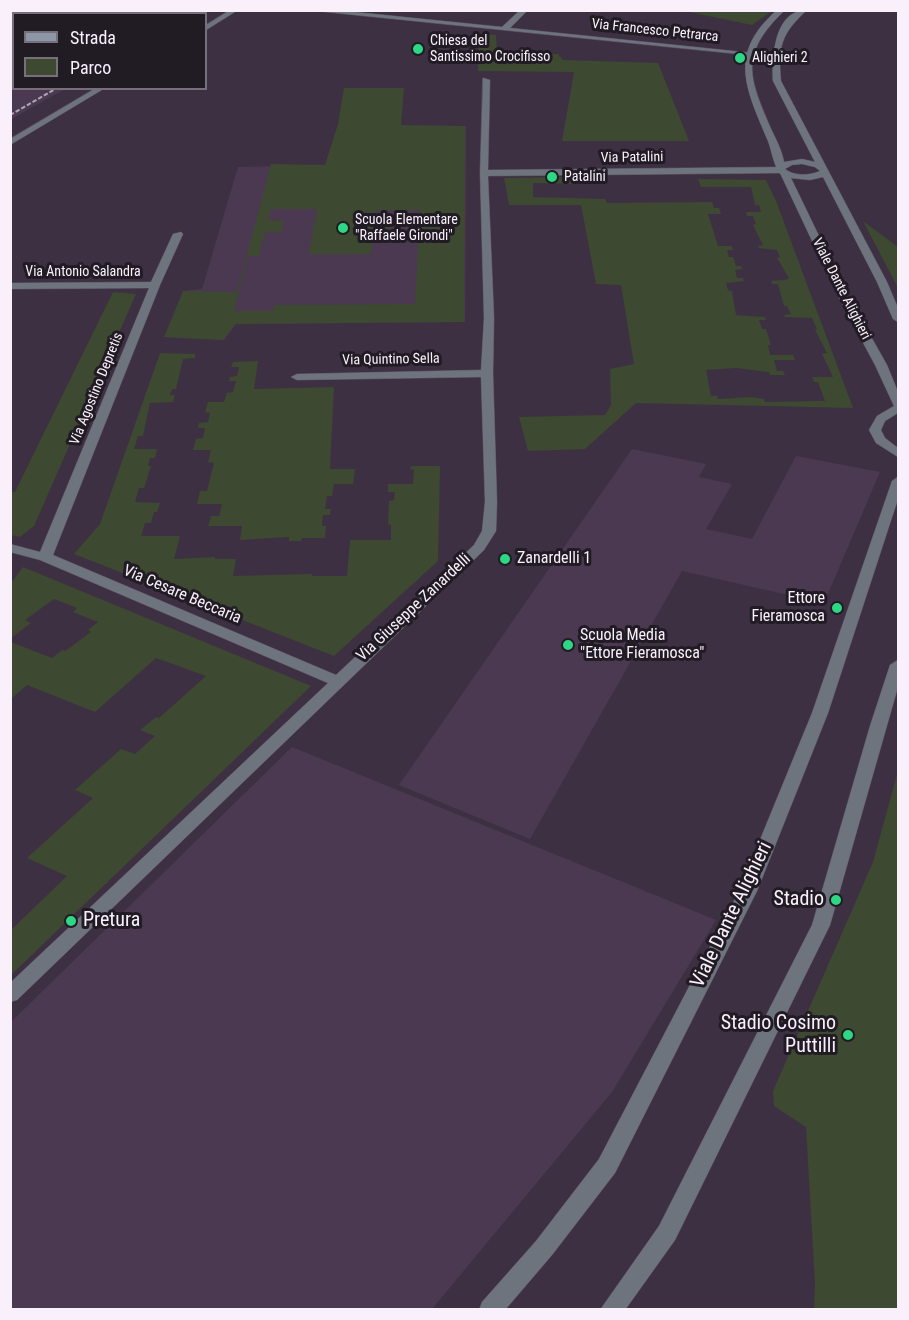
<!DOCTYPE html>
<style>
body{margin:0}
#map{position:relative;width:909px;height:1320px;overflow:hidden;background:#3e3043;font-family:"Roboto Condensed",sans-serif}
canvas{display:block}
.frame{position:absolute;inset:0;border:12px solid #f9f0fc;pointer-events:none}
.legend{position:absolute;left:12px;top:12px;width:195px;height:78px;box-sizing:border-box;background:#211b24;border:2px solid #77707a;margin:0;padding:8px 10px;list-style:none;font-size:18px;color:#f9f0fc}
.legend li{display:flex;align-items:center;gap:12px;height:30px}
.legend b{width:30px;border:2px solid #77707a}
</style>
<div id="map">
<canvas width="909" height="1320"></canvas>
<div class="frame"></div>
<ul class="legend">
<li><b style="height:8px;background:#8d96a6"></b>Strada</li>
<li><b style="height:16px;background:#3d4930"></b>Parco</li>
</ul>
</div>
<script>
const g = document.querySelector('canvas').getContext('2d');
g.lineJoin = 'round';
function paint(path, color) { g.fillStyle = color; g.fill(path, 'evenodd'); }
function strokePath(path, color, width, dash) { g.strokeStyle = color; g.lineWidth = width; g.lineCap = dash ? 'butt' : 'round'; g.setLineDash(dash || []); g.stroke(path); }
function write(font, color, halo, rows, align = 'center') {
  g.font = font + ' "Roboto Condensed",sans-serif'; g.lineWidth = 6; g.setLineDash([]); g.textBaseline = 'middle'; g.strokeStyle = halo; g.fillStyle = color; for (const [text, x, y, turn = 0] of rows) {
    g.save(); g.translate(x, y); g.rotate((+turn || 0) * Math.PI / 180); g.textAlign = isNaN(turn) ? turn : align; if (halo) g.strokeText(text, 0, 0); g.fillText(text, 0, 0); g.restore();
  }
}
const built = new Path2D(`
 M 85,10 L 202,10 L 202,11 L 197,14 L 79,13 Z
 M 10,62 L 13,62 L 14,88 L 65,89 L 11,119 Z
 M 338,125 L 466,126 L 465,322 L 236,324 L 224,340 L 165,337 L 184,291 L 202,289 L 238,167 L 326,165 Z
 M 632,449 L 706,464 L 699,477 L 732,484 L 706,529 L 752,539 L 796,456 L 880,472 L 824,603 L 682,571 L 530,839 L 399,785 Z
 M 292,747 L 716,920 L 612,1092 L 432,1309 L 11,1309 L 11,1022 Z`);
const green = new Path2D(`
 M 684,11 L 772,11 L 752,25 Z
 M 479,34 L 496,35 L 497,53 L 558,54 L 563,60 L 658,63 L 689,141 L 562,141 L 574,72 L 478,71 Z
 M 344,88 L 404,88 L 401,125 L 465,126 L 464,322 L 235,324 L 223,340 L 164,337 L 183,291 L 237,292 L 271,164 L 325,165 L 338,124 ZM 271,209 L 317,209 L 309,254 L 371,254 L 373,232 L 389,232 L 390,221 L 375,221 L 376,210 L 420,210 L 415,304 L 274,305 L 273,311 L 234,311 L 248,256 L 259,256 L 265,232 L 281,232 L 284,221 L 268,220 Z
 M 574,177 L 577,184 L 533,183 L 533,197 L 605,199 L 607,203 L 712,202 L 714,208 L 719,208 L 721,214 L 708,214 L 718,246 L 732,246 L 733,250 L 727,250 L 729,257 L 733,257 L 736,266 L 741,266 L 742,269 L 735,270 L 737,278 L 743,278 L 744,281 L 726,283 L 728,290 L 732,291 L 736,315 L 765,317 L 766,320 L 759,320 L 762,329 L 766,329 L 771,345 L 768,345 L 770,355 L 793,355 L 795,360 L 774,360 L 777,371 L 783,371 L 785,375 L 770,375 L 769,372 L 736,368 L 706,370 L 711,396 L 717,396 L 718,399 L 751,397 L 764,399 L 765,402 L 825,401 L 818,382 L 814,382 L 812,377 L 833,377 L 822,354 L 827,353 L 815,330 L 817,329 L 812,318 L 785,317 L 784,315 L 791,314 L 787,306 L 784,306 L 778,284 L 772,284 L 771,281 L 786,280 L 789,278 L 777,258 L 780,257 L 777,250 L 759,248 L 758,246 L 763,245 L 753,225 L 756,224 L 753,216 L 747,216 L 746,212 L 761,212 L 759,205 L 755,205 L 751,187 L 701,187 L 698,179 L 766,180 L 776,201 L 853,408 L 636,403 L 585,449 L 528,451 L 519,417 L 605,415 L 611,405 L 610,369 L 634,364 L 621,285 L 596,284 L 581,205 L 509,205 L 504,178 Z
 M 863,221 L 898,247 L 898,288 Z
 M 113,292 L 136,294 L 34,526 L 20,537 L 11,535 L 11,492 L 15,492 Z
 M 160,353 L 195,354 L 195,358 L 183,359 L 176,389 L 172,389 L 170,395 L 175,395 L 173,402 L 150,403 L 143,436 L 138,436 L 134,449 L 157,449 L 155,458 L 150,458 L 148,466 L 151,466 L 144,488 L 139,488 L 135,502 L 160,503 L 157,512 L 154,512 L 151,523 L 145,523 L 141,536 L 180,536 L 174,559 L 215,557 L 215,559 L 236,559 L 233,576 L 312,574 L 312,576 L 347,576 L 350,540 L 391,540 L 391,525 L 388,524 L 389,501 L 394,500 L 395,492 L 388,492 L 388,484 L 413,484 L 414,470 L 410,469 L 411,466 L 440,466 L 438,561 L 334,656 L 74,554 L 100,524 Z
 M 258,361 L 254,389 L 334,387 L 330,469 L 355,469 L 353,484 L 334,484 L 332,496 L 327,496 L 325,509 L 331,509 L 330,515 L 323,515 L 322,526 L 326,526 L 325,538 L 302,538 L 301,541 L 289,541 L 289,537 L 240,540 L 242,526 L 208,526 L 211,516 L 219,516 L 222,504 L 197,504 L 200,491 L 207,491 L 214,463 L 208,462 L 211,450 L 193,450 L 196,439 L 203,438 L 205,428 L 198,428 L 199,423 L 208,422 L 210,413 L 205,412 L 208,402 L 224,402 L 227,393 L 233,392 L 236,381 L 229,381 L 230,377 L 237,376 L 239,367 L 231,367 L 233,362 Z
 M 23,567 L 311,686 L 11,975 L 11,930 L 67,876 L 27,858 L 93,798 L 75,790 L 121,749 L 135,754 L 155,736 L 140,730 L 156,717 L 159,718 L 206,676 L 156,658 L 95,712 L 27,685 L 11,699 L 11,642 L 52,658 L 62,650 L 65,651 L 91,632 L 88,630 L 98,622 L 73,612 L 77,608 L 54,599 L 25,620 L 31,623 L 11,638 L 11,583 Z
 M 898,771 L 898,1309 L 814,1309 L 815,1284 L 806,1127 L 774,1106 L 773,1091 L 873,862 Z`);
const minor = new Path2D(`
 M 230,10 L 238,10 L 206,30 L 206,25 Z
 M 306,10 L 335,10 L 502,27 L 520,10 L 528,10 L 510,28 L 753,53 L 749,55 Z
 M 483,78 L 490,80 L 488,170 L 781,167 L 785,170 L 781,173 L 488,176 L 494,318 L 493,373 L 497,502 L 496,531 L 484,550 L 17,1000 L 10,1002 L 10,983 L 328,683 L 40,560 L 10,552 L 10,544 L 40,552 L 149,288 L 10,289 L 10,283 L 151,282 L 173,234 L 181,232 L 183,234 L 160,285 L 53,555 L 336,675 L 474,545 L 482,531 L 485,502 L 481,377 L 297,380 L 291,377 L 297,374 L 481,370 L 484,318 L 480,173 Z
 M 96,88 L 105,88 L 10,145 L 10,139 Z`);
const tertiary = new Path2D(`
 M 777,10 L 785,10 C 738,55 749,77 772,131 C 777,141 782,151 784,162 L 802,159 L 815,162 L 773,81 C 772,57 774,10 807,10 C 781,34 778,46 781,81 L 887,282 L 898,308 L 898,322 L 893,319 L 877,282 L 823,177 L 810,180 L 791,178 L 848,296 L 887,365 L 898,392 L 898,413 L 885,421 L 881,430 L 885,438 L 898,448 L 898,457 L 876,443 L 869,430 L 877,416 L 894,406 L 875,365 L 838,296 L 781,175 C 774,167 772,152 768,141 C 746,88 727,54 777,10 ZM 802,164 L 815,167 L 820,171 C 809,176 794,176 785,169 L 792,165 Z
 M 898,477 L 898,499 L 828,713 L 757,891 L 615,1173 L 552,1255 L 505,1310 L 479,1310 L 482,1302 L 536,1241 L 599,1159 L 739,891 L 812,713 L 892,481 Z
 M 898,660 L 898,687 L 830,925 L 675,1240 L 625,1310 L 600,1310 L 659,1226 L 812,925 L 870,726 L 890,665 Z`);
const secondary = new Path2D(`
 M 31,10 L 39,10 L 36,14 L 28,14 Z
 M 14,23 L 14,28 L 10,29 L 10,24 Z`);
const rail = new Path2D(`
 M 189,14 L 194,10
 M 10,115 L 57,88`);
const markers = [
 [418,49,6,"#2cd884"],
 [740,58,6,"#2cd884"],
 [552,177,6,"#2cd884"],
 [343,228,6,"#2cd884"],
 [505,559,6,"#2cd884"],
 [837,608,6,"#2cd884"],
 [568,645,6,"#2cd884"],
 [836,900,6,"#2cd884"],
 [71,921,6,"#2cd884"],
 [848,1035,6,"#2cd884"]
];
const farStreetnames = [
 ["Via Francesco Petrarca",655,31,6],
 ["Via Patalini",632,158,-1],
 ["Via Antonio Salandra",83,272],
 ["Viale Dante Alighieri",841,289,63],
 ["Via Quintino Sella",391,360,-1],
 ["Via Agostino Depretis",97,389,-68]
];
const farPoinames = [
 ["Chiesa del",430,41],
 ["Santissimo Crocifisso",430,57],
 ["Alighieri 2",752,58],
 ["Patalini",564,177],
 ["Scuola Elementare",355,220],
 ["\"Raffaele Girondi\"",355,236]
];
const poiNames = [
 ["Zanardelli 1",517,559],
 ["Ettore",825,599,"right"],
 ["Fieramosca",825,617,"right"],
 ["Scuola Media",580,636],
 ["\"Ettore Fieramosca\"",580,654]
];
const streetNames = [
 ["Via Cesare Beccaria",182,595,23],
 ["Via Giuseppe Zanardelli",414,608,-43]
];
const nearPoinames = [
 ["Stadio",824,900],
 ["Pretura",83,921,"left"],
 ["Stadio Cosimo",836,1024],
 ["Puttilli",836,1047]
];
const nearStreetnames = [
 ["Viale Dante Alighieri",732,915,-64]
];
paint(built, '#4b3951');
paint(green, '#3d4930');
strokePath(minor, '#5c4f61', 1);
strokePath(tertiary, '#5c4f61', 1);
strokePath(secondary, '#5c4f61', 1);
paint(minor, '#6e747e');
paint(tertiary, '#6e747e');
paint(secondary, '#8d96a6');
strokePath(rail, '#b0a5b4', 2, [4.5, 2]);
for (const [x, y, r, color] of markers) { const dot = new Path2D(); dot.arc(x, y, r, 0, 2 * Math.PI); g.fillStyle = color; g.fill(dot); strokePath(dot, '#211b24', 2); }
write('14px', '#f9f0fc', '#211b24', farStreetnames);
write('14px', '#f9f0fc', '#211b24', farPoinames, 'left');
write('16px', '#f9f0fc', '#211b24', poiNames, 'left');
write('16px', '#f9f0fc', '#211b24', streetNames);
write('20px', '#f9f0fc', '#211b24', nearPoinames, 'right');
write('20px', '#f9f0fc', '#211b24', nearStreetnames);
</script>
